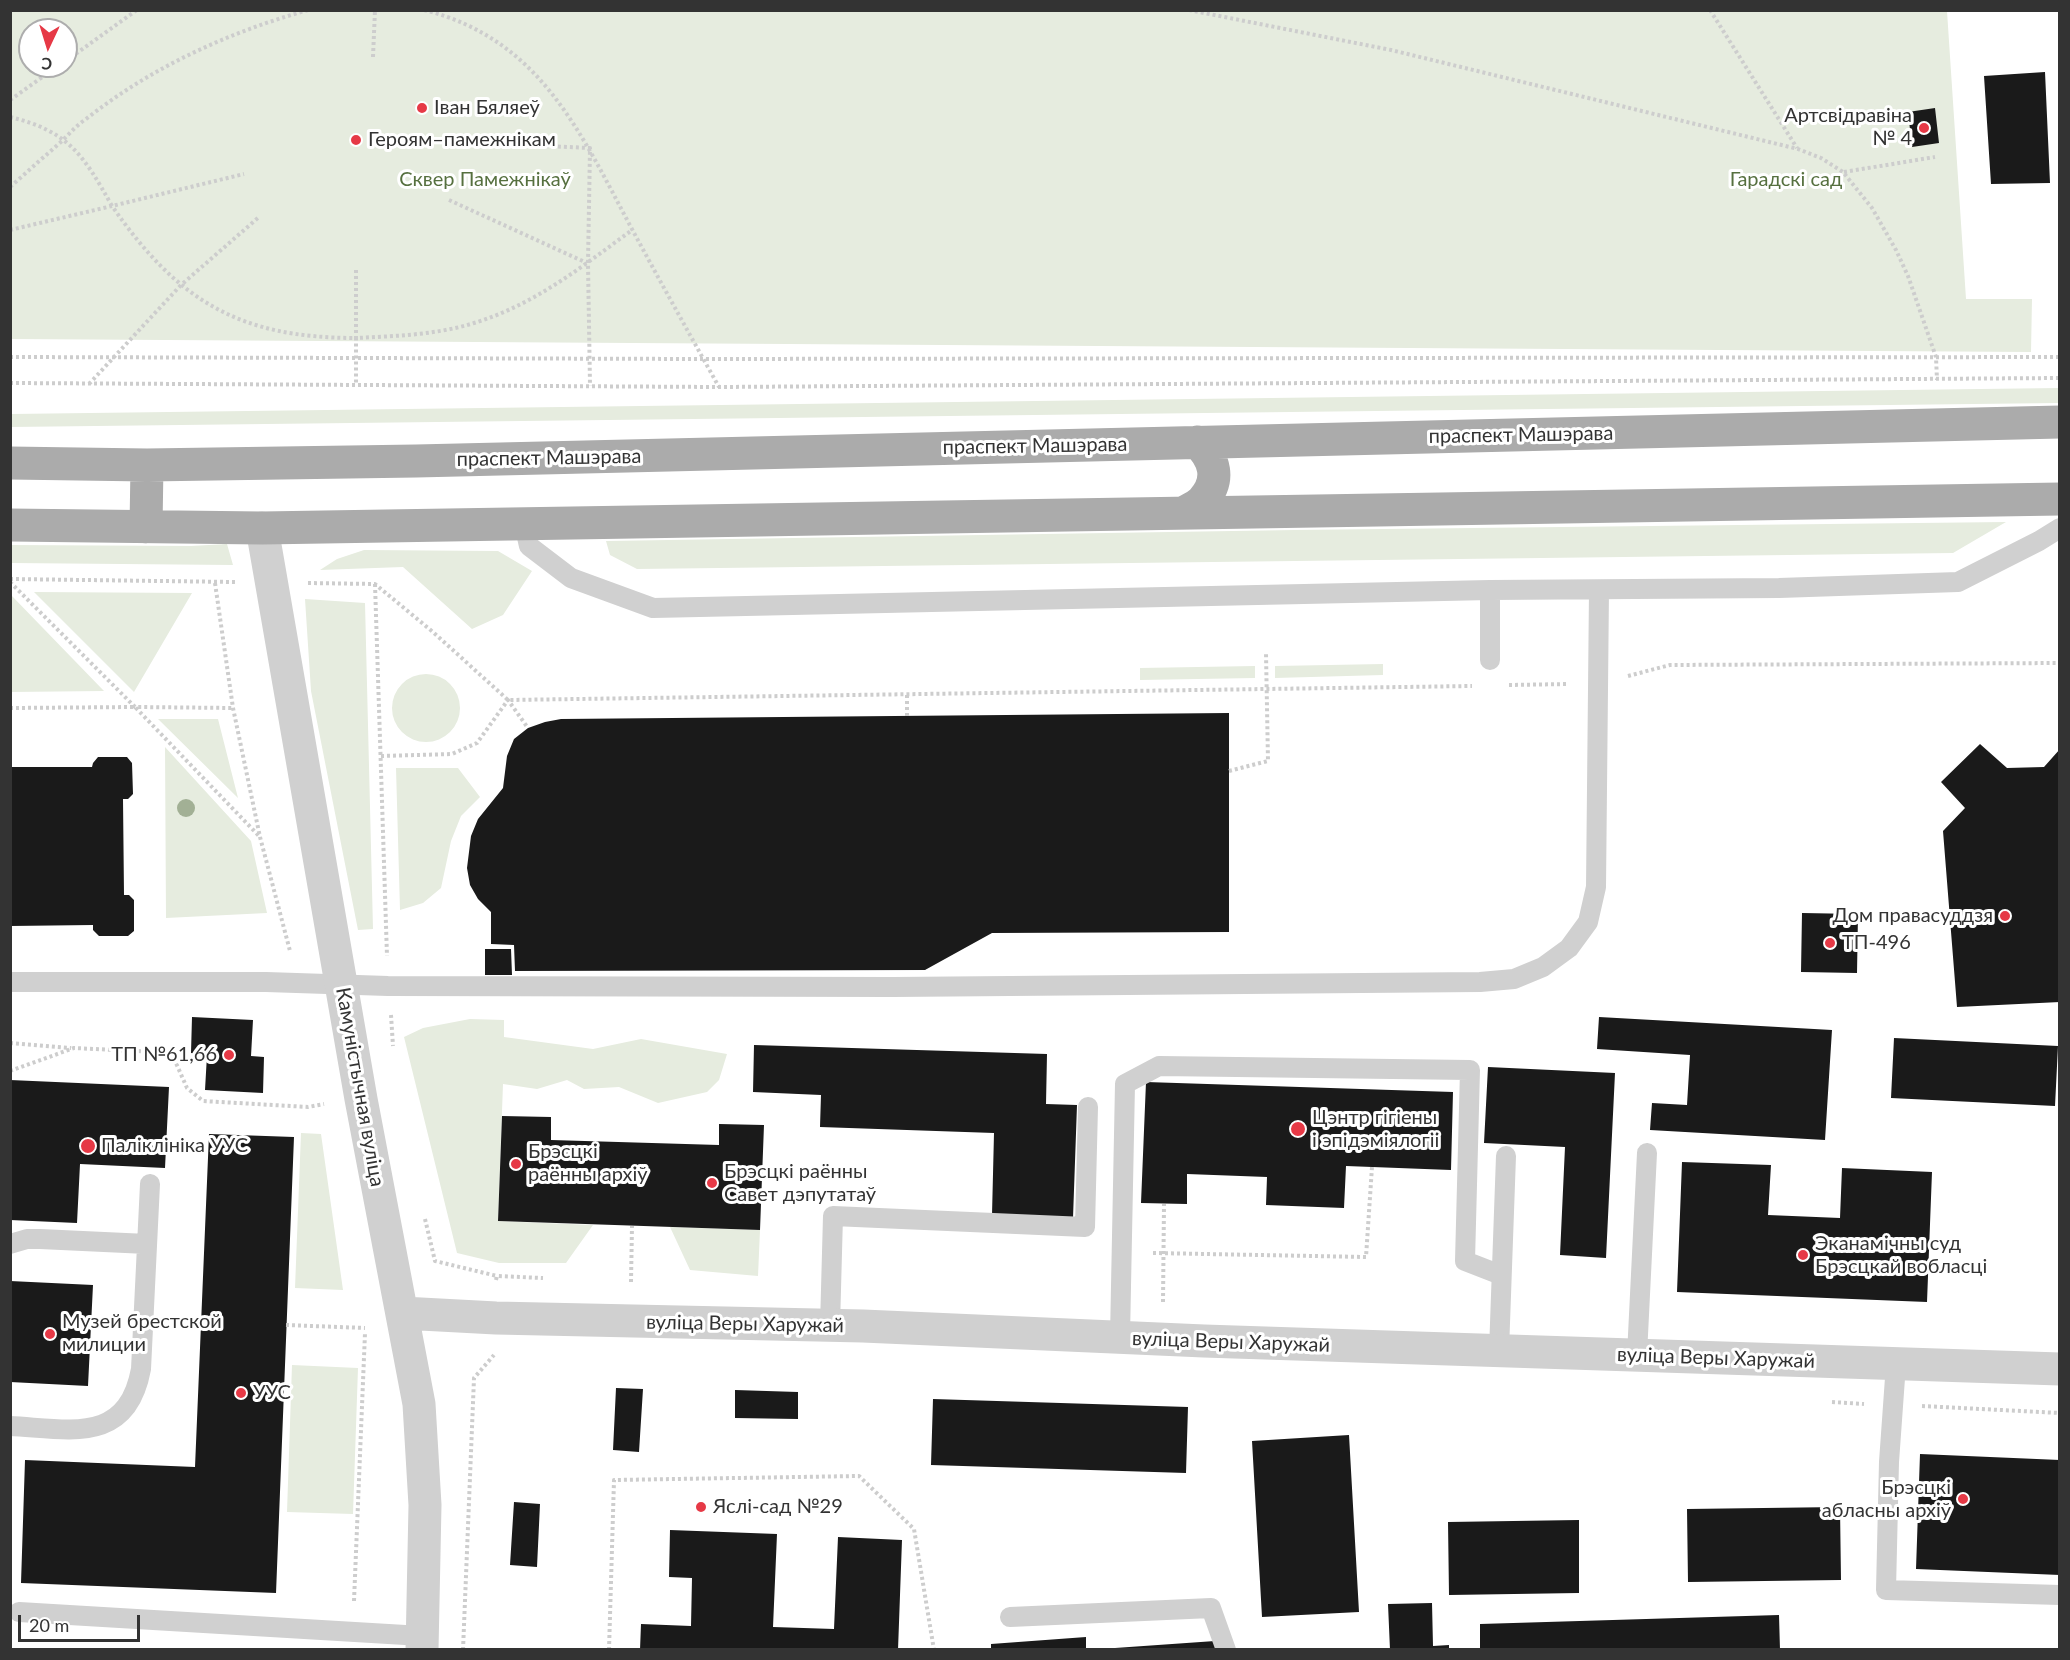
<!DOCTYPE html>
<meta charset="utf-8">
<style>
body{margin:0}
#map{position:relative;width:2070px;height:1660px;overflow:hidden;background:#fff;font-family:Lato,sans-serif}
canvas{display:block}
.frame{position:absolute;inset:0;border:12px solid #333;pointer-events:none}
.north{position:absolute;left:18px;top:18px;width:60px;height:60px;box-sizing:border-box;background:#fff;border:2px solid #adadad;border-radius:50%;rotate:184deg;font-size:16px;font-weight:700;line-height:24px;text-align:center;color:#333}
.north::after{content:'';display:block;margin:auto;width:21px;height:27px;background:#e63946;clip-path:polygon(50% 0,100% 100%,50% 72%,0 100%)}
.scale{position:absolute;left:18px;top:1615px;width:122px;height:27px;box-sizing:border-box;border:3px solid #333;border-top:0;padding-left:8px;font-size:18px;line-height:21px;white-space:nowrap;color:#333;-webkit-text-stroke:4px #fff;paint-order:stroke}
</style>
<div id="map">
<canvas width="2070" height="1660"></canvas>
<div class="frame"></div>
<div class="north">С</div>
<div class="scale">20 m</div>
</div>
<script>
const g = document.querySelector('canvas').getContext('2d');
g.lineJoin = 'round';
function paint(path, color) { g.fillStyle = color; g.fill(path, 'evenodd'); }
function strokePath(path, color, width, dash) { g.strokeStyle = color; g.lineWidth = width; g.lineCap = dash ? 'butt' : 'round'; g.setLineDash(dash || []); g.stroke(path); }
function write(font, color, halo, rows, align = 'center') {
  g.font = font + ' Lato,sans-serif'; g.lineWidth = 6; g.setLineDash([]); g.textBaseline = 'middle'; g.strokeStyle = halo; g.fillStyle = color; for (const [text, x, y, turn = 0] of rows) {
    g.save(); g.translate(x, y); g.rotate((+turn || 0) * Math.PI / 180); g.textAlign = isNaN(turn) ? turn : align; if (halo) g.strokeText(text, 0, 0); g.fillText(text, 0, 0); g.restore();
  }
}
const green = new Path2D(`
 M 11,10 L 1947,11 L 1966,299 L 2032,299 L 2031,352 L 11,339 ZM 30,30 L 66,30 L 66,66 L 30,66 Z
 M 2059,388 L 2059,403 L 10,427 L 11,414 Z
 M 2006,522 L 1953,553 L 637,569 L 610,555 L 606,541 L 1295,530 Z
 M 227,544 L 233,565 L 11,563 L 11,545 L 191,546 Z
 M 364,550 L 498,551 L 532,571 L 503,615 L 472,629 L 403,567 L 320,570 L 337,559 Z
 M 34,592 L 192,593 L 134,692 Z
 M 11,595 L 104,691 L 11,692 Z
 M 305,599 L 365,603 L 373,929 L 358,930 L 311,691 Z
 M 1383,664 L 1383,675 L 1275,678 L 1275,666 Z
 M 1255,666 L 1255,678 L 1140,680 L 1140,668 Z
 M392 708a34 34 0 1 1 68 0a34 34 0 1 1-68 0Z
 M 158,719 L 218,719 L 238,798 Z
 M 165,747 L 251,841 L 267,913 L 166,918 Z
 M 396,768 L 458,768 L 480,797 L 461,816 L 451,841 L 441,888 L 423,903 L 400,910 Z
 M 470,1019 L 504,1020 L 504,1037 L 593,1049 L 641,1039 L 727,1054 L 719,1080 L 707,1092 L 658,1103 L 619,1087 L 584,1089 L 567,1080 L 537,1089 L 503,1084 L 498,1221 L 593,1225 L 566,1263 L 499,1263 L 457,1253 L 404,1037 L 423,1028 Z
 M 301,1133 L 321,1134 L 343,1290 L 295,1288 Z
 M 670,1227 L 760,1230 L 758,1276 L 690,1270 Z
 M 292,1365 L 358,1368 L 353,1514 L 287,1512 Z`);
const building = new Path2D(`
 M 2045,72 L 2050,183 L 1991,184 L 1984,76 Z
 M 1935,108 L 1939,143 L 1912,147 L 1908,112 Z
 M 1229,713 L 1229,932 L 992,933 L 925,970 L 515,971 L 514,945 L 491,944 L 491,912 L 478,899 L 470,885 L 467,868 L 471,836 L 478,819 L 503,788 L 507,756 L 514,739 L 528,728 L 545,722 L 561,719 Z
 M 1980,744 L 2007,768 L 2044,767 L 2060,749 L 2060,1002 L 1957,1007 L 1943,831 L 1965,808 L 1941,782 Z
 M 98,757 L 127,757 L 132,763 L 133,794 L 128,799 L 123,799 L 124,895 L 129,895 L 134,900 L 134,931 L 128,936 L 99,936 L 93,930 L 93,925 L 10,926 L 10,767 L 92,767 L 93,763 Z
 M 1802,913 L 1858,914 L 1857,973 L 1801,972 Z
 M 485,949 L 511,949 L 512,975 L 485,975 Z
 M 192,1017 L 253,1020 L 251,1056 L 264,1057 L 263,1093 L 205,1090 L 207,1055 L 191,1053 Z
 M 1599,1017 L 1832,1030 L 1825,1140 L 1650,1130 L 1652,1103 L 1687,1105 L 1690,1055 L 1597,1049 Z
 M 1894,1038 L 2058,1046 L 2055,1106 L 1891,1098 Z
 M 754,1045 L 1047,1054 L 1046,1104 L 1077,1105 L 1073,1218 L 992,1215 L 994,1133 L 820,1127 L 821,1095 L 753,1092 Z
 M 1488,1067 L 1615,1073 L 1606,1258 L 1560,1255 L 1565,1147 L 1484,1143 Z
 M 10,1080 L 169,1087 L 165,1168 L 80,1164 L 77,1223 L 10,1220 Z
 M 1146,1082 L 1453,1092 L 1451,1170 L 1346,1166 L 1344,1208 L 1266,1205 L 1267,1177 L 1187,1174 L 1187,1204 L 1141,1203 Z
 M 502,1116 L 551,1117 L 551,1140 L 719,1145 L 719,1124 L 764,1125 L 760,1230 L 498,1221 Z
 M 209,1134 L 294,1137 L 276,1593 L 21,1583 L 25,1460 L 195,1467 Z
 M 1682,1162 L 1771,1165 L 1768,1215 L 1840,1218 L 1842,1168 L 1932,1172 L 1927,1302 L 1677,1292 Z
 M 10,1281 L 93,1285 L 88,1386 L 10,1382 Z
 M 616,1388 L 643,1389 L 639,1452 L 613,1450 Z
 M 735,1390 L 798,1392 L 798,1419 L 735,1418 Z
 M 933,1399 L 1188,1407 L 1186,1473 L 931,1465 Z
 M 1349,1435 L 1359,1612 L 1262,1617 L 1252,1441 Z
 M 1920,1454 L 2060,1460 L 2060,1575 L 1916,1569 Z
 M 514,1502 L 540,1504 L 537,1567 L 510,1565 Z
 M 1840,1507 L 1841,1580 L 1688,1582 L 1687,1509 Z
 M 1579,1520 L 1579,1593 L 1449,1595 L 1448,1522 Z
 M 670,1530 L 777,1534 L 773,1627 L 834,1629 L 838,1537 L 902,1540 L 898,1650 L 640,1650 L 641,1624 L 691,1626 L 692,1578 L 669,1577 Z
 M 1432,1603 L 1433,1646 L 1449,1645 L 1449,1650 L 1390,1650 L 1388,1604 Z
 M 1779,1615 L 1780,1650 L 1480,1650 L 1480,1624 Z
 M 1086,1637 L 1086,1650 L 991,1650 L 991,1644 Z
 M 1215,1641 L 1215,1650 L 1115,1650 L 1115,1648 Z`);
const path = new Path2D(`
 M 424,10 C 541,39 581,134 633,231 C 661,283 690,335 719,387
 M 1189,10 L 1391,50 L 1798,149 L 1821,158 L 1843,172 L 1872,208 L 1896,250 L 1908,276 L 1936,357 L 1937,380
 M 1710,10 L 1797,148
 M 373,57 L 375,10
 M 66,61 L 137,10
 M 10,100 L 58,66
 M 10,117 C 69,131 84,156 112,206 L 244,174
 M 456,142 L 590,148 L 588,263 L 590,386
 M 1844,172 L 1935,157
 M 10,187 C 28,171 45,156 62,141 C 70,133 77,125 86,119 C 152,67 227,33 308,10
 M 449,200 L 587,263
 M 10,230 L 112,206 C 178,301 239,338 356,338 L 356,384
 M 356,270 L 356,338 C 395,336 436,335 474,323 C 534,305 583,266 632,230
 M 10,357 L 704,359 L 2060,357
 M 10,383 L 719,387 L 2060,378
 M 89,384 L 181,285 L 259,217
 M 10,579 L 235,582
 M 10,582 L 135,707 L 233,708
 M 215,583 L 233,708 L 260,837 L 290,951
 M 308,583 L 375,584 L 433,632 L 508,700 L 1472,686
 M 375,584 L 387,956
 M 1628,676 L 1670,665 L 2060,663
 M 1509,685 L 1568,684
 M 10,708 L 135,707 L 260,837
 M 907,716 L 907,694
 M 381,756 L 452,754 L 477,743 L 508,700 L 528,728
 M 1229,771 L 1268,761 L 1266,653
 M 391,1015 L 393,1046
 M 10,1043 L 71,1048
 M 10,1071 L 74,1048 L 156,1052 L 164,1054 L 176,1063 L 187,1088 L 203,1101 L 308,1107 L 324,1104
 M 425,1219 L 435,1261 L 497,1276
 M 1153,1253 L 1366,1257 L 1372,1167
 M 496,1280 L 497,1276 L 543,1278
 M 631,1282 L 632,1226
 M 1163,1302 L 1164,1204
 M 286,1325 L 365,1328
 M 1832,1402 L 1864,1404
 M 1922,1406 L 2060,1413
 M 354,1601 L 365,1333
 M 463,1650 L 474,1378 L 494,1355
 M 609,1650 L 614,1480 L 859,1476 L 914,1529 L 934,1650`);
const service = new Path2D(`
 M 524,524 L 529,546 L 571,578 L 653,608 L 1490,590 L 1779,588 L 1958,582 L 2039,541 L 2060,528
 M 1490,660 L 1490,590
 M 10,982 L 266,982 L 388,986 L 893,987 L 1480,982 L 1514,979 L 1543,967 L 1569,948 L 1588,922 L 1596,887 L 1599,590
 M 10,1244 L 27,1239 L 40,1239 L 147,1244
 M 830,1326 L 833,1216 L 1085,1227 L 1088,1107
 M 1120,1337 L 1125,1084 L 1159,1066 L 1470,1070 L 1465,1261 L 1501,1275
 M 1499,1351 L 1506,1156
 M 1637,1355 L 1647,1153
 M 1896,1364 L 1889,1462 L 1886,1590 L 2060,1595
 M 10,1426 C 70,1429 127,1445 141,1369 L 150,1184
 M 19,1612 L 422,1636
 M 1010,1617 L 1211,1608 L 1226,1650`);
const minor = new Path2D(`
 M 262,528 L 361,1099 L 419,1404 L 425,1505 L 422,1650
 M 402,1313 L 496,1318 L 863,1326 L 1204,1341 L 2060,1369`);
const primary = new Path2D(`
 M 10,463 L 147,465 L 416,461 L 2060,422
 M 1183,513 C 1190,509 1198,506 1203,500 C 1221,480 1215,459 1197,442
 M 10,525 L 262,528 L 2060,499
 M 146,527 L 147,465`);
const trees = [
 [186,808]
];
const markers = [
 [422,108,6,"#e63946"],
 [1924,128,6,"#e63946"],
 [356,140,6,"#e63946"],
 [2005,916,6,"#e63946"],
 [1830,943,6,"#e63946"],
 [229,1055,6,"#e63946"],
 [1298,1129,8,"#e63946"],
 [88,1146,8,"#e63946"],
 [516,1164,6,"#e63946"],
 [712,1183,6,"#e63946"],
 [1803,1255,6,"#e63946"],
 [50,1334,6,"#e63946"],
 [241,1393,6,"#e63946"],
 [1963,1499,6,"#e63946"],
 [701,1507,6,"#e63946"]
];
const poiNames = [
 ["Іван Бяляеў",434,108],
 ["Артсвідравіна",1912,116,"right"],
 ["№ 4",1912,139,"right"],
 ["Героям–памежнікам",368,140],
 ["Дом правасуддзя",1993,916,"right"],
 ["ТП-496",1842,943],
 ["ТП №61,66",217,1055,"right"],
 ["Цэнтр гігіены",1312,1118],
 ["і эпідэміялогіі",1312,1141],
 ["Паліклініка УУС",101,1146],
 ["Брэсцкі",528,1152],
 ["раённы архіў",528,1175],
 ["Брэсцкі раённы",724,1172],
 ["Савет дэпутатаў",724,1195],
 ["Эканамічны суд",1815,1244],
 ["Брэсцкай вобласці",1815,1267],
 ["Музей брестской",62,1322],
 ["милиции",62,1345],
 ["УУС",253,1393],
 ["Брэсцкі",1951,1488,"right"],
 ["абласны архіў",1951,1511,"right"],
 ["Яслі-сад №29",713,1507]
];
const parkNames = [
 ["Сквер Памежнікаў",485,180],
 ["Гарадскі сад",1786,180]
];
const streetNames = [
 ["праспект Машэрава",1521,435,-1],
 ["праспект Машэрава",1035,446,-1],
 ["праспект Машэрава",549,458,-1],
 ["Камуністычная вуліца",360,1087,80],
 ["вуліца Веры Харужай",745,1324,1],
 ["вуліца Веры Харужай",1231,1342,2],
 ["вуліца Веры Харужай",1716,1358,2]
];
paint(green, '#e6ecdf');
paint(building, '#1a1a1a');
strokePath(path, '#cdcdcd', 4, [3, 3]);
strokePath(service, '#d0d0d0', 20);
strokePath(minor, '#d0d0d0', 33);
strokePath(primary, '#ababab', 33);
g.fillStyle = '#a2b095';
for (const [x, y] of trees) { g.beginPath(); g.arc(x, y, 9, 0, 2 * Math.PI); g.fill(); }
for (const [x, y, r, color] of markers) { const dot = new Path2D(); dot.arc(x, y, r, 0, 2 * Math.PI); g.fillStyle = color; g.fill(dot); strokePath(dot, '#fff', 2); }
write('20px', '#333', '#fff', poiNames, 'left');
write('20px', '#56703f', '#fff', parkNames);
write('20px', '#333', '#fff', streetNames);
</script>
